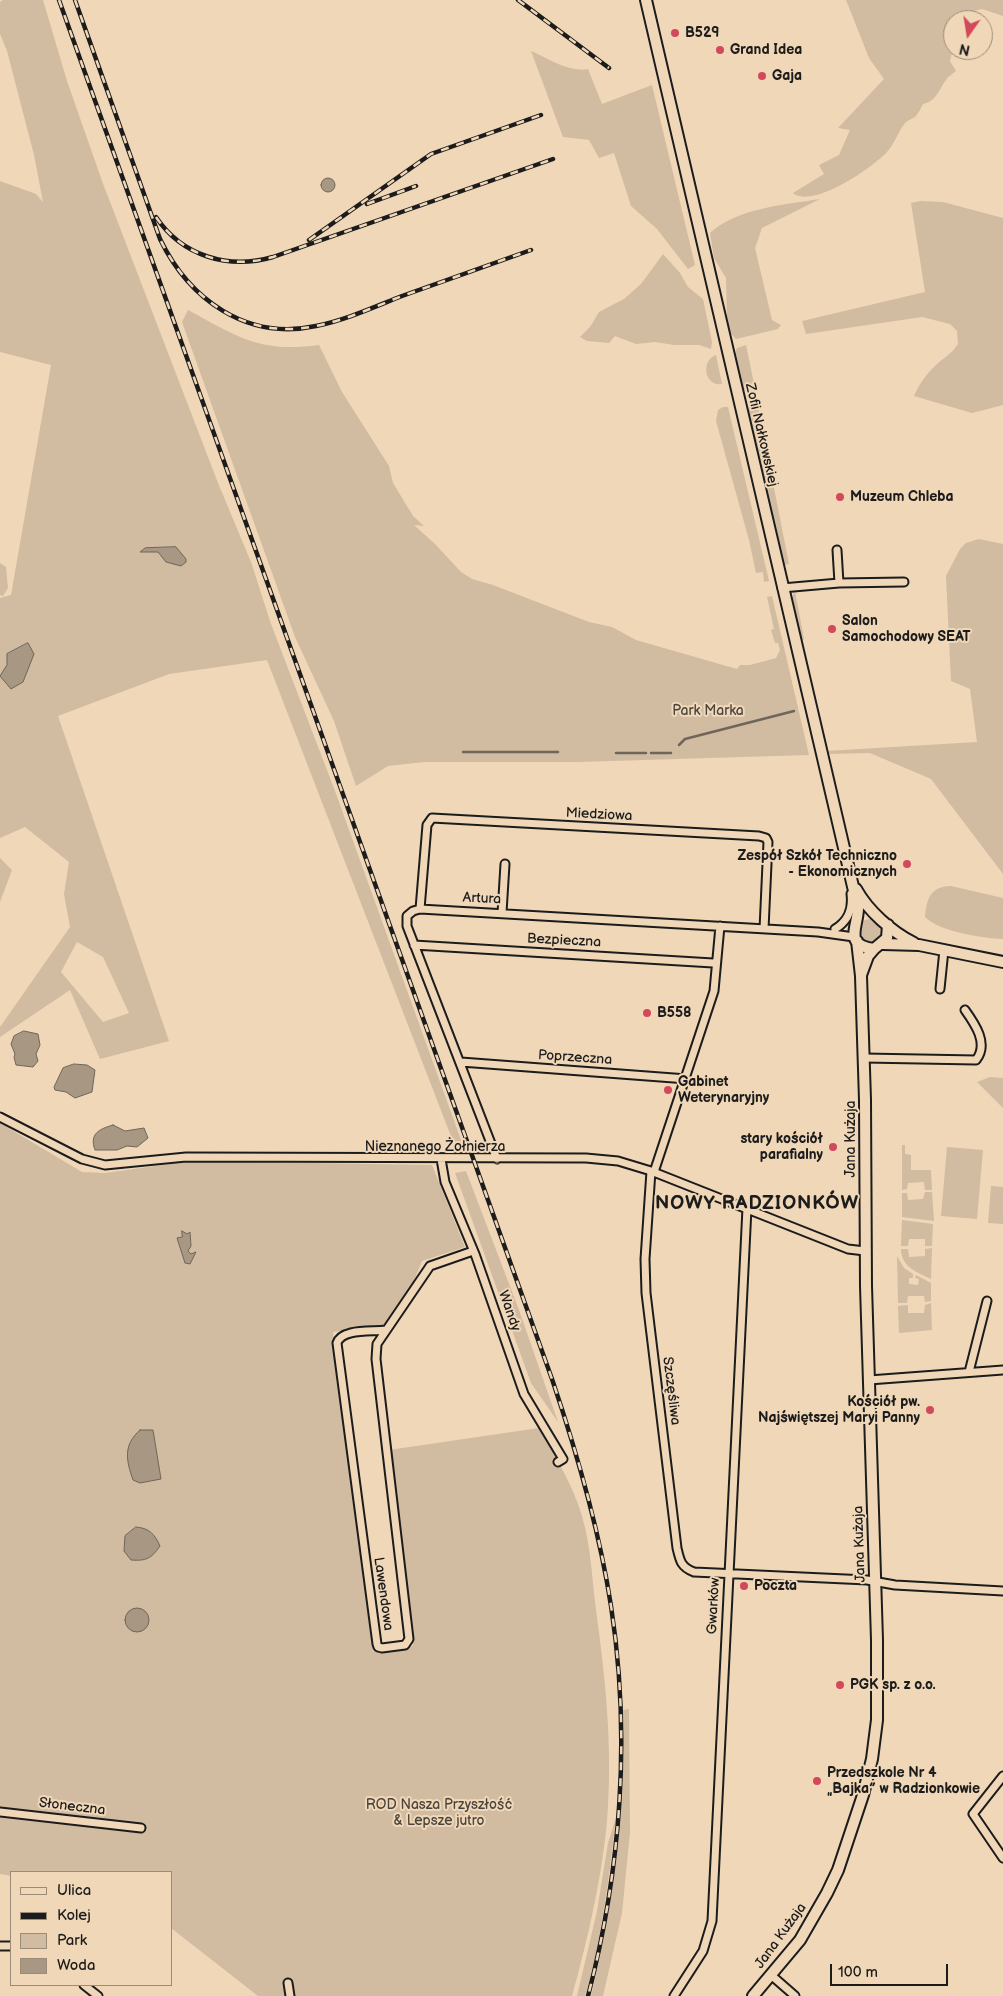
<!DOCTYPE html>
<meta charset="utf-8">
<style>
body{margin:0}
#map{position:relative;width:1003px;height:1996px;overflow:hidden;background:#f0d7b8;font-family:"Balsamiq Sans",sans-serif}
canvas{display:block}
.legend{position:absolute;left:10px;top:1871px;width:162px;height:115px;box-sizing:border-box;background:#f0d7b8;border:1px solid #9b8c7a;margin:0;padding:6px 9px;list-style:none;font-size:15px;color:#1c1c1c}
.legend li{display:flex;align-items:center;gap:10px;height:25px}
.legend b{width:25px;border:1px solid #9b8c7a}
.north{position:absolute;left:943px;top:10px;width:50px;height:50px;box-sizing:border-box;background:#f0d7b8;border:1px solid #9b8c7a;border-radius:50%;rotate:193deg;font-size:14px;font-weight:700;line-height:20px;text-align:center;color:#1c1c1c}
.north::after{content:'';display:block;margin:auto;width:18px;height:22px;background:#d1495b;clip-path:polygon(50% 0,100% 100%,50% 72%,0 100%)}
.scale{position:absolute;left:830px;top:1964px;width:118px;height:22px;box-sizing:border-box;border:2px solid #1c1c1c;border-top:0;padding-left:6px;font-size:15px;line-height:18px;white-space:nowrap;color:#1c1c1c;-webkit-text-stroke:4px #f0d7b8;paint-order:stroke}
</style>
<div id="map">
<canvas width="1003" height="1996"></canvas>
<ul class="legend">
<li><b style="height:6px;background:#f0d7b8"></b>Ulica</li>
<li><b style="height:6px;background:#1c1c1c"></b>Kolej</li>
<li><b style="height:14px;background:#d1bba1"></b>Park</li>
<li><b style="height:14px;background:#a79783"></b>Woda</li>
</ul>
<div class="north">N</div>
<div class="scale">100 m</div>
</div>
<script>
const g = document.querySelector('canvas').getContext('2d');
g.lineJoin = 'round';
function paint(path, color) { g.fillStyle = color; g.fill(path, 'evenodd'); }
function strokePath(path, color, width, dash) { g.strokeStyle = color; g.lineWidth = width; g.lineCap = dash ? 'butt' : 'round'; g.setLineDash(dash || []); g.stroke(path); }
function write(font, color, halo, rows, align = 'center') {
  g.font = font + ' "Balsamiq Sans",sans-serif'; g.lineWidth = 4; g.setLineDash([]); g.textBaseline = 'middle'; g.strokeStyle = halo; g.fillStyle = color; for (const [text, x, y, turn = 0] of rows) {
    g.save(); g.translate(x, y); g.rotate((+turn || 0) * Math.PI / 180); g.textAlign = isNaN(turn) ? turn : align; if (halo) g.strokeText(text, 0, 0); g.fillText(text, 0, 0); g.restore();
  }
}
const green = new Path2D(`
 M 3,0 L 43,0 L 67,81 L 102,181 L 218,483 L 251,562 L 271,624 L 335,791 L 461,1140 L 459,1157 L 267,660 L 169,674 L 58,716 L 169,1041 L 100,1059 L 70,990 L 0,1037 L 0,1027 L 70,927 L 64,894 L 69,862 L 25,827 L 0,838 L 0,598 L 11,595 L 51,365 L 0,352 L 0,181 L 36,194 L 43,202 L 34,155 L 7,51 L 0,34 L 0,2 ZM 77,942 L 103,957 L 129,1013 L 103,1022 L 61,972 Z
 M 846,0 L 1003,0 L 1003,16 L 982,9 L 973,11 L 966,20 L 953,20 L 953,48 L 950,61 L 956,71 C 953,74 948,76 946,80 C 939,89 937,101 923,104 C 921,108 918,114 915,117 C 912,119 908,120 905,123 C 898,132 895,143 887,152 C 872,168 813,209 793,193 L 824,174 L 819,165 L 839,155 L 850,130 L 838,128 L 884,79 L 869,58 Z
 M 531,51 C 548,58 569,73 588,69 L 602,104 L 652,85 L 695,265 L 688,269 L 657,229 L 631,206 L 614,153 L 599,158 L 589,140 L 563,137 Z
 M 820,199 L 762,228 L 755,248 L 772,320 L 781,325 L 778,329 L 736,339 L 729,331 L 727,319 L 726,278 L 714,258 L 710,233 C 738,208 783,205 820,199 Z
 M 920,201 L 943,202 L 1003,218 L 1003,405 L 972,413 L 914,396 C 918,386 927,373 935,366 C 944,357 950,356 958,344 L 957,331 L 950,324 L 922,317 L 806,334 L 802,321 L 925,292 L 911,203 Z
 M 663,254 L 680,273 L 688,287 L 703,299 L 712,342 L 711,349 L 699,345 L 674,345 L 655,342 L 636,344 L 615,336 L 609,343 L 587,341 L 580,337 L 590,327 L 599,312 L 624,299 L 641,284 Z
 M 188,310 C 238,337 260,353 319,345 L 342,392 L 389,466 L 393,483 L 413,516 L 424,526 L 414,525 L 435,544 L 461,572 L 472,579 L 493,585 L 589,622 L 612,627 L 636,640 L 737,669 L 740,665 L 750,665 L 776,658 L 780,650 L 778,643 L 775,643 L 771,630 L 774,629 L 767,597 L 772,596 L 809,755 L 578,762 L 424,762 L 388,766 L 356,786 L 334,721 L 295,637 L 182,322 Z
 M 746,345 L 756,393 L 746,392 L 742,387 L 735,353 L 737,348 Z
 M 716,355 L 722,384 C 705,387 700,361 716,355 Z
 M 757,402 L 789,564 L 783,565 L 747,412 L 749,407 Z
 M 723,407 L 728,407 L 769,581 L 764,582 L 763,572 L 756,573 L 749,540 L 716,421 L 718,410 Z
 M 979,539 L 1003,544 L 1003,874 L 931,779 L 870,753 L 826,754 L 826,751 L 977,742 L 970,689 L 951,681 L 946,576 L 960,549 L 966,543 Z
 M 0,563 L 6,567 L 8,588 L 3,596 L 0,595 Z
 M 795,591 L 804,639 L 801,642 L 790,601 Z
 M 0,858 L 12,870 L 0,902 Z
 M 951,886 L 1003,898 L 1003,939 C 982,938 940,932 925,917 C 927,898 930,887 951,886 Z
 M858 931a12 12 0 1 1 24 0a12 12 0 1 1-24 0Z
 M 990,1077 L 1003,1078 L 1003,1108 L 977,1082 Z
 M 0,1123 L 82,1172 L 105,1173 L 191,1161 L 432,1165 L 465,1247 L 422,1261 L 410,1290 L 386,1325 L 333,1332 L 373,1652 L 413,1646 L 389,1450 L 539,1428 C 555,1456 573,1485 582,1516 C 591,1546 592,1579 596,1610 C 605,1675 612,1740 608,1806 C 605,1865 588,1939 572,1996 L 258,1996 L 171,1928 L 171,1872 L 11,1872 L 11,1876 L 0,1874 Z
 M 902,1145 L 905,1145 L 905,1154 L 911,1155 L 911,1170 L 931,1170 L 932,1190 L 925,1190 L 924,1182 L 908,1183 L 907,1189 L 902,1190 Z
 M 947,1147 L 983,1150 L 977,1219 L 941,1216 Z
 M 466,1171 L 519,1310 L 558,1422 L 531,1383 L 455,1173 Z
 M 991,1186 L 1003,1187 L 1003,1224 L 988,1223 Z
 M 925,1192 L 932,1192 L 934,1221 L 902,1217 L 902,1193 L 907,1193 L 908,1200 L 923,1199 Z
 M 902,1220 L 933,1224 L 932,1246 L 925,1246 L 925,1239 L 909,1239 L 908,1246 L 901,1246 Z
 M 932,1248 L 931,1279 C 917,1272 901,1267 901,1249 L 908,1249 L 909,1257 L 925,1256 L 925,1249 Z
 M 897,1256 L 904,1268 L 913,1274 L 913,1278 L 909,1278 L 909,1284 L 918,1285 L 919,1279 L 915,1278 L 916,1275 L 931,1283 L 931,1301 L 925,1302 L 924,1296 L 908,1296 L 907,1303 L 898,1303 Z
 M 931,1303 L 932,1330 L 899,1333 L 898,1306 L 908,1305 L 908,1313 L 924,1313 L 925,1305 Z
 M 629,1709 L 630,1832 L 622,1913 L 603,1996 L 591,1996 C 615,1902 624,1807 623,1710 Z
 M 616,1818 C 609,1878 602,1938 585,1996 L 577,1996 L 597,1911 L 608,1843 Z`);
const water = new Path2D(`
 M321 185a7 7 0 1 1 14 0a7 7 0 1 1-14 0Z
 M 176,547 L 186,559 L 186,562 L 181,566 L 166,562 L 158,552 L 140,552 L 145,548 Z
 M 28,643 L 34,654 L 23,682 L 11,689 L 0,676 L 7,665 L 7,654 Z
 M 24,1031 L 38,1034 L 40,1045 L 36,1054 L 38,1061 L 33,1067 L 16,1065 L 14,1057 L 15,1054 L 11,1044 L 14,1036 Z
 M 74,1064 L 87,1065 L 95,1070 L 92,1092 L 75,1098 L 66,1092 L 55,1090 L 54,1087 L 63,1068 Z
 M 113,1125 L 125,1131 L 144,1128 L 148,1138 L 137,1147 L 127,1146 L 117,1150 L 95,1150 C 89,1134 99,1129 113,1125 Z
 M 182,1231 L 187,1234 L 190,1232 L 191,1246 L 188,1251 L 191,1254 L 196,1252 L 190,1264 L 185,1263 L 177,1238 L 182,1237 Z
 M 140,1430 L 153,1430 L 161,1479 L 140,1483 L 133,1480 C 126,1460 123,1445 140,1430 Z
 M 136,1527 C 150,1528 155,1535 160,1546 C 151,1559 146,1561 131,1560 L 124,1551 L 125,1536 Z
 M125 1620a12 12 0 1 1 24 0a12 12 0 1 1-24 0Z`);
const stream = new Path2D(`
 M 679,745 L 685,739 L 794,711
 M 463,752 L 558,752
 M 616,753 L 646,753
 M 651,753 L 671,753`);
const street = new Path2D(`
 M 837,550 L 839,583
 M 782,588 L 839,583 L 904,582
 M 420,909 L 427,825 L 432,818 L 759,836 L 766,838 L 768,842 L 764,929
 M 502,913 L 505,864
 M 835,929 C 848,921 853,910 851,894
 M 414,945 L 713,963
 M 940,989 L 944,950
 M 864,1058 L 976,1060 C 989,1044 975,1024 965,1010
 M 461,1062 L 687,1079
 M 0,1117 L 82,1159 L 105,1165 L 186,1157 L 586,1158 L 618,1161 L 651,1171 L 848,1249 L 865,1251
 M 441,1159 L 445,1182 L 475,1254 L 524,1394 L 563,1459 L 558,1462
 M 497,1159 L 407,926 L 407,916 L 413,911 L 420,909 L 818,932 L 854,937
 M 651,1171 L 645,1259 L 646,1293 L 677,1548 C 680,1561 681,1567 694,1572 L 867,1580 L 895,1585 L 1003,1591
 M 654,1172 L 714,991 L 720,926
 M 386,1330 C 372,1332 342,1328 337,1343 L 377,1644 L 378,1647 L 382,1648 L 405,1645 L 409,1639 L 376,1359 L 377,1344 L 430,1266 L 473,1251
 M 969,1372 L 987,1301
 M 869,1380 L 1003,1370
 M 1003,1776 L 973,1814 L 1003,1858
 M 0,1812 L 141,1828
 M 0,1946 L 11,1946
 M 771,1975 L 795,1996
 M 288,1983 L 290,1996
 M 84,1985 L 98,1996
 M 674,1996 L 703,1951 L 712,1921 L 747,1208`);
const secondary = new Path2D(`
 M 646,0 L 858,908 C 858,927 843,945 874,949 L 887,938 L 888,925
 M 856,889 C 868,911 892,932 914,943
 M 883,944 L 919,945 L 1003,962
 M 861,975 L 868,956 L 874,949
 M 753,1996 L 800,1940 L 827,1893 L 838,1870 L 863,1795 L 872,1759 L 877,1720 L 877,1640 L 866,1286 L 865,1100 L 861,976 L 857,941`);
const rail = new Path2D(`
 M 59,0 L 552,1379 C 577,1453 599,1528 611,1606 C 631,1735 621,1870 588,1996
 M 75,0 L 160,239 C 189,299 246,341 316,326 C 346,320 374,307 402,296 C 445,281 488,265 531,250
 M 518,0 L 609,68
 M 367,204 L 416,186
 M 156,217 C 182,256 228,270 273,257 L 553,159
 M 309,240 L 431,154 L 541,115`);
const markers = [
 [675,33,5,"#d1495b"],
 [720,50,5,"#d1495b"],
 [762,76,5,"#d1495b"],
 [840,497,5,"#d1495b"],
 [832,629,5,"#d1495b"],
 [907,864,5,"#d1495b"],
 [647,1013,5,"#d1495b"],
 [668,1090,5,"#d1495b"],
 [833,1147,5,"#d1495b"],
 [930,1410,5,"#d1495b"],
 [744,1586,5,"#d1495b"],
 [840,1685,5,"#d1495b"],
 [817,1781,5,"#d1495b"]
];
const poiNames = [
 ["B529",685,33],
 ["Grand Idea",730,50],
 ["Gaja",772,76],
 ["Muzeum Chleba",850,497],
 ["Salon",842,621],
 ["Samochodowy SEAT",842,637],
 ["Zespół Szkół Techniczno",897,856,"right"],
 ["- Ekonomicznych",897,872,"right"],
 ["B558",657,1013],
 ["Gabinet",678,1082],
 ["Weterynaryjny",678,1098],
 ["stary kościół",823,1139,"right"],
 ["parafialny",823,1155,"right"],
 ["Kościół pw.",920,1402,"right"],
 ["Najświętszej Maryi Panny",920,1418,"right"],
 ["Poczta",754,1586],
 ["PGK sp. z o.o.",850,1685],
 ["Przedszkole Nr 4",827,1773],
 ["„Bajka” w Radzionkowie",827,1789]
];
const streetNames = [
 ["Zofii Nałkowskiej",761,435,77],
 ["Miedziowa",599,815,3],
 ["Artura",482,899,3],
 ["Bezpieczna",564,941,3],
 ["Poprzeczna",575,1058,4],
 ["Jana Kużaja",851,1139,-90],
 ["Nieznanego Żołnierza",435,1147],
 ["Wandy",509,1311,71],
 ["Szczęśliwa",671,1391,83],
 ["Jana Kużaja",860,1544,-92],
 ["Lawendowa",383,1594,82],
 ["Gwarków",714,1606,-87],
 ["Słoneczna",72,1807,7],
 ["Jana Kużaja",781,1936,-54]
];
const parkNames = [
 ["Park Marka",708,711],
 ["ROD Nasza Przyszłość",439,1805],
 ["& Lepsze jutro",439,1821]
];
const districtNames = [
 ["NOWY RADZIONKÓW",757,1204]
];
paint(green, '#d1bba1');
paint(water, '#a79783');
strokePath(water, '#6f665a', 1);
strokePath(stream, '#6f665a', 2.5);
strokePath(street, '#1c1c1c', 11);
strokePath(secondary, '#1c1c1c', 14);
strokePath(street, '#f0d7b8', 7);
strokePath(secondary, '#f0d7b8', 10);
strokePath(rail, '#1c1c1c', 4.5);
strokePath(rail, '#f0d7b8', 2.5, [8]);
for (const [x, y, r, color] of markers) { const dot = new Path2D(); dot.arc(x, y, r, 0, 2 * Math.PI); g.fillStyle = color; g.fill(dot); strokePath(dot, '#f0d7b8', 2); }
write('bold 14px', '#1c1c1c', '#f0d7b8', poiNames, 'left');
write('14px', '#1c1c1c', '#f0d7b8', streetNames);
write('14px', '#49443d', '#f0d7b8', parkNames);
g.letterSpacing = '1px';
write('bold 19px', '#1c1c1c', '#f0d7b8', districtNames);
g.letterSpacing = '0px';
</script>
